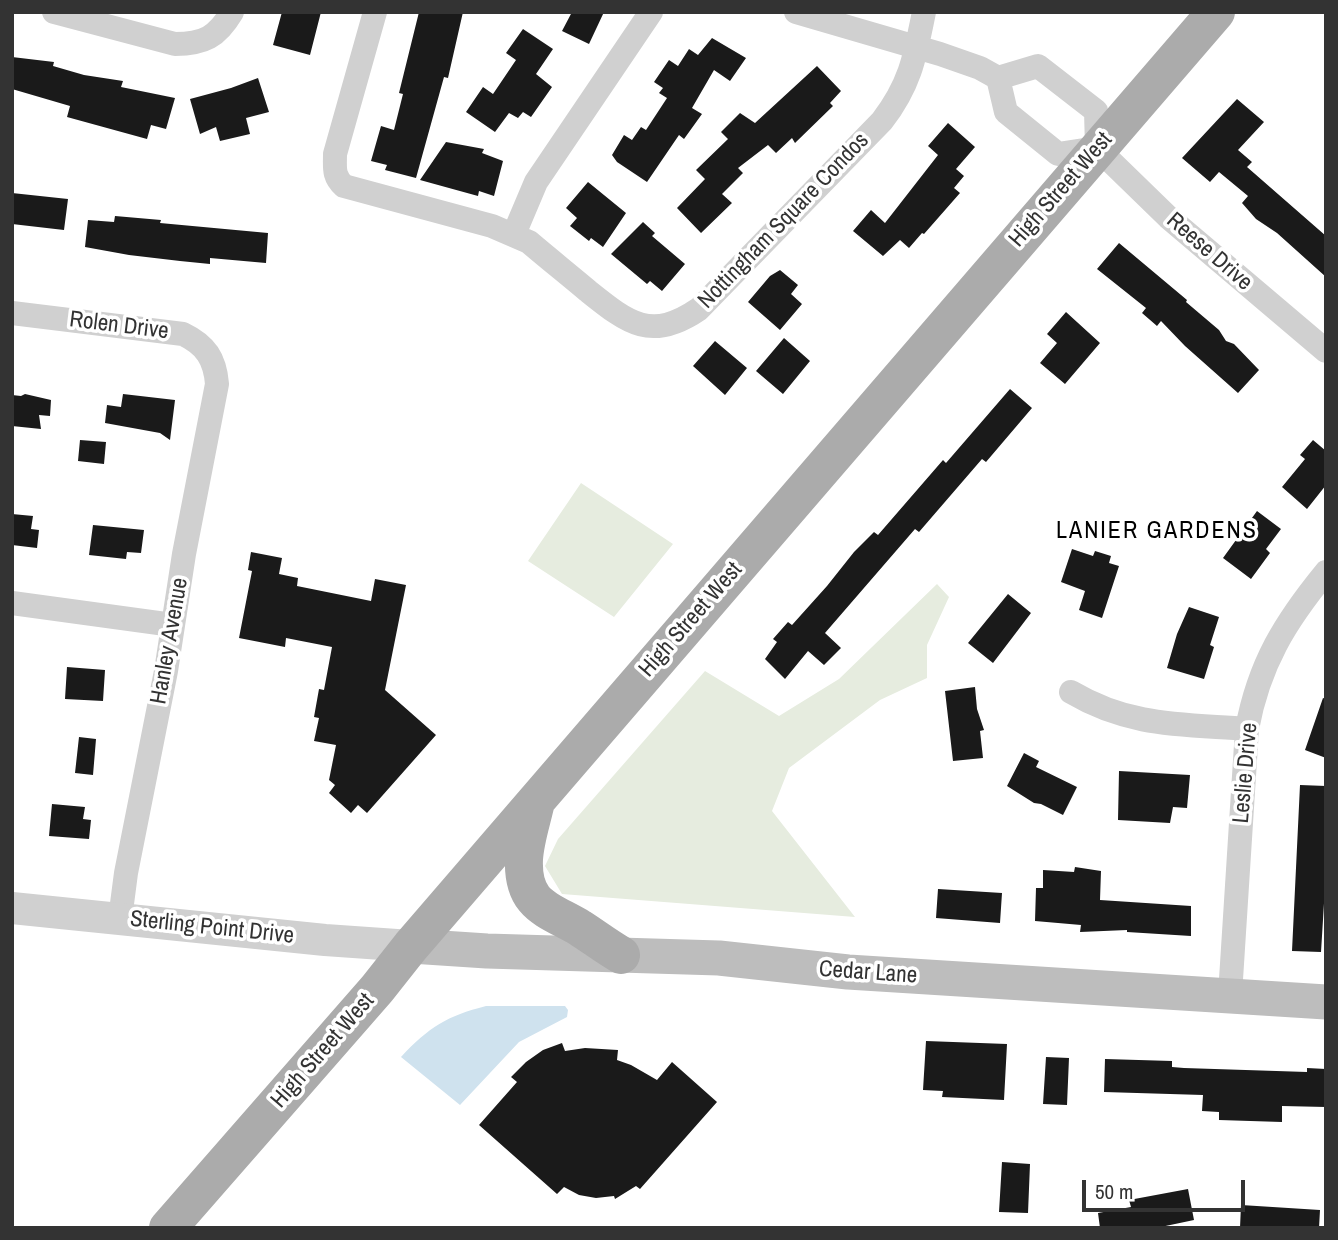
<!DOCTYPE html>
<style>
body{margin:0}
#map{position:relative;width:1338px;height:1240px;overflow:hidden;background:#fff;font-family:"Archivo Narrow",sans-serif}
canvas{display:block}
.frame{position:absolute;inset:0;border:14px solid #333;pointer-events:none}
.scale{position:absolute;left:1082px;top:1180px;width:163px;height:32px;box-sizing:border-box;border:4px solid #333;border-top:0;padding-left:9px;font-size:21px;line-height:24px;white-space:nowrap;color:#333;-webkit-text-stroke:5px #fff;paint-order:stroke}
</style>
<div id="map">
<canvas width="1338" height="1240"></canvas>
<div class="frame"></div>
<div class="scale">50 m</div>
</div>
<script>
const g = document.querySelector('canvas').getContext('2d');
g.lineJoin = 'round';
function paint(path, color) { g.fillStyle = color; g.fill(path, 'evenodd'); }
function strokePath(path, color, width, dash) { g.strokeStyle = color; g.lineWidth = width; g.lineCap = dash ? 'butt' : 'round'; g.setLineDash(dash || []); g.stroke(path); }
function write(font, color, halo, rows, align = 'center') {
  g.font = font + ' "Archivo Narrow",sans-serif'; g.lineWidth = 7; g.setLineDash([]); g.textBaseline = 'middle'; g.strokeStyle = halo; g.fillStyle = color; for (const [text, x, y, turn = 0] of rows) {
    g.save(); g.translate(x, y); g.rotate((+turn || 0) * Math.PI / 180); g.textAlign = isNaN(turn) ? turn : align; if (halo) g.strokeText(text, 0, 0); g.fillText(text, 0, 0); g.restore();
  }
}
const green = new Path2D(`
 M 581,483 L 673,544 L 614,617 L 528,561 Z
 M 937,584 L 949,597 L 927,645 L 927,678 L 880,700 L 789,768 L 772,811 L 855,917 L 562,894 L 545,866 L 558,839 L 705,671 L 779,716 L 839,679 Z`);
const water = new Path2D(`
 M 486,1006 L 565,1006 L 568,1010 L 567,1017 L 519,1042 L 460,1105 L 401,1057 C 429,1027 447,1016 486,1006 Z`);
const building = new Path2D(`
 M 282,12 L 321,12 L 310,55 L 273,45 Z
 M 419,12 L 463,12 L 448,78 L 444,77 L 416,178 L 385,170 L 387,165 L 371,161 L 381,126 L 394,130 L 403,94 L 399,93 Z
 M 572,12 L 604,12 L 589,44 L 562,31 Z
 M 523,29 L 553,49 L 536,74 L 552,87 L 531,117 L 523,112 L 518,118 L 509,113 L 495,132 L 466,112 L 483,87 L 493,94 L 516,60 L 506,53 Z
 M 712,38 L 746,58 L 730,81 L 714,70 L 692,108 L 702,114 L 684,139 L 679,135 L 647,182 L 617,162 L 612,155 L 624,135 L 632,140 L 641,127 L 646,130 L 667,98 L 659,93 L 663,88 L 654,82 L 669,60 L 678,66 L 689,49 L 698,55 Z
 M 12,57 L 54,62 L 53,66 L 84,75 L 123,81 L 121,87 L 175,98 L 166,129 L 151,125 L 147,139 L 67,117 L 70,106 L 12,89 Z
 M 817,66 L 841,91 L 830,103 L 833,106 L 795,143 L 792,138 L 776,153 L 768,145 L 738,168 L 743,173 L 722,194 L 732,203 L 701,233 L 677,208 L 705,179 L 696,170 L 728,139 L 721,132 L 740,113 L 755,123 Z
 M 258,78 L 269,112 L 246,118 L 250,134 L 220,141 L 216,127 L 200,134 L 190,99 L 231,88 Z
 M 1237,99 L 1264,122 L 1238,150 L 1252,162 L 1247,167 L 1326,236 L 1326,277 L 1277,233 L 1256,219 L 1242,203 L 1248,196 L 1219,172 L 1210,182 L 1182,158 Z
 M 948,123 L 975,147 L 956,169 L 964,176 L 954,188 L 960,193 L 924,234 L 922,233 L 909,248 L 900,240 L 883,256 L 853,231 L 871,210 L 885,223 L 938,155 L 928,146 Z
 M 446,142 L 484,149 L 482,153 L 503,161 L 494,196 L 479,191 L 478,196 L 420,180 Z
 M 588,182 L 626,213 L 603,247 L 591,238 L 589,241 L 570,226 L 577,218 L 566,208 Z
 M 12,193 L 68,199 L 64,230 L 12,224 Z
 M 115,216 L 161,220 L 160,223 L 268,233 L 266,263 L 210,258 L 210,264 L 180,261 L 129,255 L 85,247 L 88,220 L 114,222 Z
 M 643,222 L 655,233 L 652,236 L 685,264 L 662,291 L 650,281 L 647,284 L 611,254 Z
 M 1119,243 L 1187,300 L 1186,302 L 1219,330 L 1226,341 L 1234,344 L 1259,370 L 1238,393 L 1185,346 L 1161,321 L 1157,326 L 1142,313 L 1146,308 L 1097,269 Z
 M 780,270 L 798,285 L 791,294 L 802,304 L 780,330 L 748,302 L 770,276 Z
 M 1066,312 L 1100,343 L 1065,384 L 1040,363 L 1057,343 L 1047,334 Z
 M 784,338 L 810,361 L 783,394 L 756,371 Z
 M 715,341 L 747,368 L 725,395 L 693,366 Z
 M 1010,389 L 1032,408 L 986,462 L 982,459 L 919,532 L 915,529 L 825,633 L 841,648 L 824,665 L 808,651 L 785,679 L 765,659 L 777,642 L 773,639 L 788,622 L 792,625 L 827,586 L 854,552 L 874,532 L 878,535 L 943,460 L 946,463 Z
 M 25,394 L 51,400 L 50,416 L 39,415 L 41,429 L 12,426 L 12,395 L 21,396 Z
 M 123,394 L 175,400 L 170,440 L 160,433 L 105,423 L 107,405 L 121,407 Z
 M 80,440 L 106,442 L 104,464 L 78,461 Z
 M 1313,440 L 1326,451 L 1326,485 L 1307,509 L 1282,487 L 1305,459 L 1300,455 Z
 M 1257,511 L 1281,529 L 1266,549 L 1270,553 L 1251,579 L 1223,558 Z
 M 12,514 L 33,516 L 31,529 L 39,530 L 37,548 L 12,545 Z
 M 93,525 L 144,530 L 141,553 L 127,552 L 126,559 L 89,555 Z
 M 1072,549 L 1093,556 L 1095,551 L 1111,556 L 1109,563 L 1119,566 L 1102,618 L 1079,610 L 1085,591 L 1061,582 Z
 M 251,552 L 282,558 L 279,574 L 298,578 L 297,586 L 371,601 L 375,579 L 406,585 L 385,690 L 436,735 L 367,813 L 358,805 L 351,813 L 329,793 L 335,785 L 329,780 L 336,745 L 314,741 L 319,718 L 314,717 L 319,689 L 324,690 L 332,647 L 286,638 L 285,647 L 239,638 L 252,571 L 248,570 Z
 M 1008,594 L 1031,613 L 993,663 L 968,643 Z
 M 1189,607 L 1219,617 L 1210,645 L 1214,647 L 1204,679 L 1167,668 L 1177,634 Z
 M 67,667 L 105,670 L 103,701 L 65,699 Z
 M 975,687 L 977,709 L 984,730 L 980,731 L 983,758 L 953,761 L 945,691 Z
 M 1323,698 L 1326,699 L 1326,758 L 1305,750 Z
 M 79,737 L 96,739 L 93,775 L 75,773 Z
 M 1024,753 L 1039,761 L 1036,767 L 1077,787 L 1063,815 L 1041,804 L 1034,803 L 1007,786 Z
 M 1119,771 L 1190,775 L 1187,808 L 1173,807 L 1170,823 L 1118,820 Z
 M 1300,785 L 1326,786 L 1326,871 L 1321,952 L 1292,951 Z
 M 52,804 L 85,807 L 83,819 L 91,820 L 89,839 L 49,836 Z
 M 1075,867 L 1101,871 L 1100,900 L 1191,906 L 1191,936 L 1127,932 L 1127,930 L 1080,932 L 1081,925 L 1035,921 L 1036,888 L 1043,888 L 1043,870 L 1074,872 Z
 M 938,889 L 1002,893 L 1000,923 L 936,918 Z
 M 926,1041 L 1007,1044 L 1004,1100 L 942,1097 L 943,1091 L 923,1090 Z
 M 562,1043 L 565,1051 L 585,1048 L 618,1050 L 617,1060 L 631,1065 L 657,1080 L 672,1062 L 717,1102 L 640,1189 L 636,1186 L 615,1199 L 614,1196 L 596,1198 L 579,1195 L 564,1187 L 557,1194 L 479,1125 L 517,1082 L 511,1077 L 526,1062 L 543,1050 Z
 M 1046,1057 L 1069,1058 L 1067,1105 L 1043,1104 Z
 M 1105,1059 L 1172,1061 L 1172,1067 L 1184,1068 L 1307,1072 L 1307,1068 L 1326,1069 L 1326,1107 L 1282,1106 L 1282,1122 L 1219,1120 L 1219,1112 L 1202,1111 L 1203,1095 L 1104,1092 Z
 M 1002,1162 L 1030,1164 L 1028,1213 L 999,1212 Z
 M 1188,1189 L 1194,1220 L 1156,1228 L 1100,1228 L 1098,1213 L 1131,1207 L 1129,1200 Z
 M 1241,1205 L 1320,1210 L 1319,1228 L 1240,1228 Z`);
const minor = new Path2D(`
 M 54,12 L 175,44 C 204,44 217,37 232,12
 M 375,12 L 335,154 C 335,168 333,176 344,186 L 492,226 L 529,242 C 549,259 569,275 588,291 C 628,323 651,342 699,309 L 882,121 C 910,85 915,57 924,12
 M 796,12 L 940,54 L 980,68 L 998,78 L 1038,66 L 1096,111 L 1097,148 L 1168,217 L 1326,351
 M 998,78 L 1006,112 L 1058,154 L 1097,148
 M 514,234 L 536,182 L 651,12
 M 12,313 L 183,334 C 206,345 215,359 217,384 L 184,554 L 166,671 L 126,873 L 120,919
 M 12,603 L 173,625
 M 1071,692 C 1130,727 1182,724 1247,729
 M 1230,995 L 1247,729 C 1259,664 1285,622 1326,572`);
const tertiary = new Path2D(`
 M 12,908 L 325,940 L 411,946`);
const secondary = new Path2D(`
 M 411,946 L 487,951 L 719,958 L 848,972 L 1326,1002`);
const primary = new Path2D(`
 M 535,806 C 531,823 525,841 524,859 C 522,906 548,909 580,928 C 594,937 607,947 621,955
 M 168,1228 L 377,989 L 411,946 L 1216,12`);
const streetNames = [
 ["High Street West",1061,190,-49],
 ["Nottingham Square Condos",784,221,-46],
 ["Reese Drive",1209,252,41],
 ["Rolen Drive",119,326,7],
 ["High Street West",691,620,-49],
 ["Hanley Avenue",170,641,-80],
 ["Leslie Drive",1246,773,-85],
 ["Sterling Point Drive",212,928,6],
 ["Cedar Lane",868,973,4],
 ["High Street West",323,1051,-49]
];
const neighbourhoodNames = [
 ["LANIER GARDENS",1157,532]
];
paint(green, '#e6ecdf');
paint(water, '#cfe2ee');
paint(building, '#1a1a1a');
strokePath(minor, '#d0d0d0', 24);
strokePath(tertiary, '#d0d0d0', 32);
strokePath(secondary, '#bdbdbd', 35);
strokePath(primary, '#ababab', 38);
write('23px', '#333', '#fff', streetNames);
g.letterSpacing = '2px';
write('24px', '#000', '#fff', neighbourhoodNames);
g.letterSpacing = '0px';
</script>
